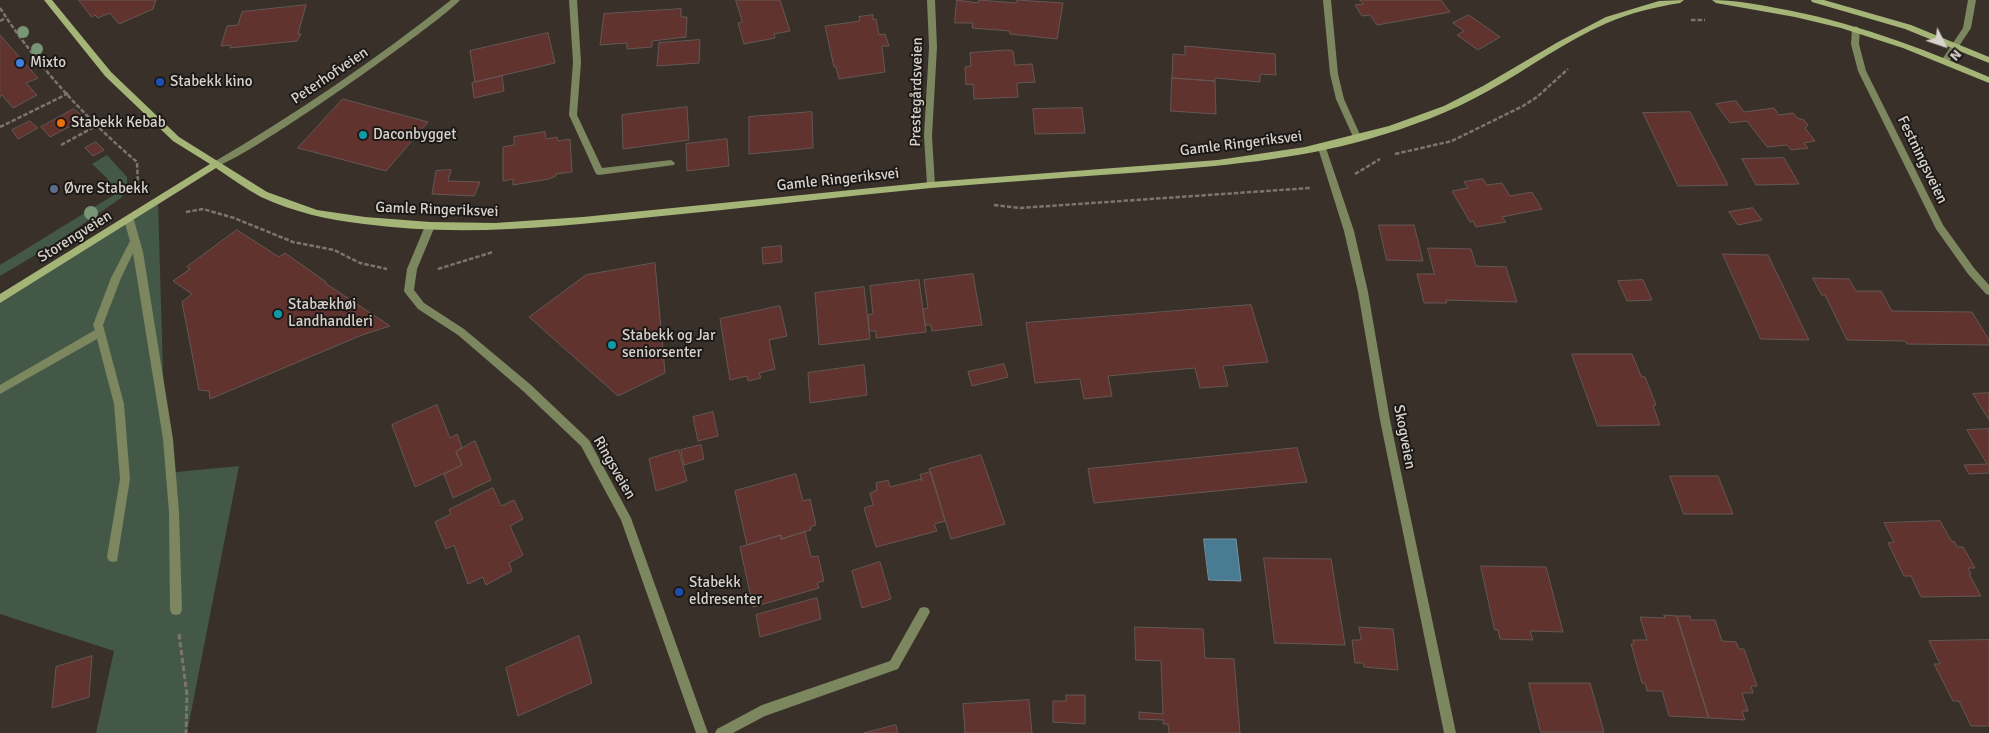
<!DOCTYPE html>
<meta charset="utf-8">
<style>
body{margin:0}
#map{position:relative;width:1989px;height:733px;overflow:hidden;background:#393029;font-family:Signika,sans-serif}
canvas{display:block}
.north{position:absolute;left:1919px;top:20px;width:50px;height:50px;-webkit-text-stroke:4px #1d1916;paint-order:stroke;rotate:131deg;font-size:14px;font-weight:700;line-height:20px;text-align:center;color:#d8d2cd}
.north::after{content:'';display:block;margin:auto;width:18px;height:22px;background:#d8d2cd;clip-path:polygon(50% 0,100% 100%,50% 72%,0 100%)}
</style>
<div id="map">
<canvas width="1989" height="733"></canvas>
<div class="north">N</div>
</div>
<script>
const g = document.querySelector('canvas').getContext('2d');
g.lineJoin = 'round';
function paint(path, color) { g.fillStyle = color; g.fill(path, 'evenodd'); }
function strokePath(path, color, width, dash) { g.strokeStyle = color; g.lineWidth = width; g.lineCap = dash ? 'butt' : 'round'; g.setLineDash(dash || []); g.stroke(path); }
function write(font, color, halo, rows, align = 'center') {
  g.font = font + ' Signika,sans-serif'; g.lineWidth = 4; g.setLineDash([]); g.textBaseline = 'middle'; g.strokeStyle = halo; g.fillStyle = color; for (const [text, x, y, turn = 0] of rows) {
    g.save(); g.translate(x, y); g.rotate((+turn || 0) * Math.PI / 180); g.textAlign = isNaN(turn) ? turn : align; if (halo) g.strokeText(text, 0, 0); g.fillText(text, 0, 0); g.restore();
  }
}
const green = new Path2D(`
 M 107,155 L 127,177 L 127,188 L 121,198 L 54,244 L 0,276 L 0,265 L 114,195 L 98,187 L 108,179 L 92,164 Z
 M 158,202 L 166,473 L 239,466 L 187,733 L 96,733 L 114,651 L 0,614 L 0,299 Z`);
const water = new Path2D(`
 M 1204,539 L 1236,539 L 1241,581 L 1209,580 Z`);
const building = new Path2D(`
 M 79,0 L 156,0 L 153,9 L 119,24 L 110,13 L 98,18 L 95,15 L 92,17 Z
 M 736,0 L 780,0 L 790,31 L 774,34 L 775,38 L 744,44 L 738,23 L 742,22 Z
 M 957,0 L 978,3 L 979,0 L 1016,3 L 1017,0 L 1063,3 L 1057,39 L 1010,34 L 1010,31 L 972,28 L 973,23 L 955,23 Z
 M 1360,0 L 1441,0 L 1450,12 L 1377,25 L 1370,15 L 1362,16 L 1355,5 L 1363,4 Z
 M 306,5 L 298,34 L 301,34 L 297,41 L 230,48 L 231,45 L 221,46 L 227,26 L 238,25 L 242,12 Z
 M 681,9 L 681,17 L 687,17 L 686,37 L 652,41 L 652,47 L 627,49 L 627,43 L 600,45 L 604,14 Z
 M 873,15 L 873,20 L 876,19 L 879,35 L 885,34 L 889,46 L 882,46 L 885,72 L 839,79 L 836,67 L 834,67 L 825,26 L 860,21 L 859,17 Z
 M 1469,15 L 1500,37 L 1478,50 L 1457,35 L 1464,31 L 1453,23 Z
 M 548,33 L 555,63 L 475,82 L 470,51 Z
 M 0,35 L 38,78 L 26,83 L 37,95 L 13,108 L 2,95 L 0,97 Z
 M 700,40 L 699,63 L 657,66 L 659,43 Z
 M 1185,46 L 1275,54 L 1276,75 L 1260,74 L 1260,82 L 1215,78 L 1215,81 L 1172,78 L 1173,54 L 1185,55 Z
 M 1008,50 L 1013,51 L 1015,65 L 1032,64 L 1035,82 L 1017,83 L 1018,97 L 974,99 L 973,84 L 966,85 L 965,67 L 971,66 L 970,53 Z
 M 502,76 L 504,91 L 474,98 L 472,83 Z
 M 1172,78 L 1215,81 L 1216,114 L 1171,111 Z
 M 343,99 L 428,122 L 386,171 L 298,148 Z
 M 1736,101 L 1744,112 L 1774,108 L 1779,115 L 1793,113 L 1797,118 L 1804,120 L 1808,125 L 1805,128 L 1815,141 L 1804,143 L 1808,148 L 1791,150 L 1787,145 L 1767,147 L 1747,121 L 1730,123 L 1716,104 Z
 M 687,107 L 689,140 L 623,149 L 622,115 Z
 M 1082,108 L 1085,133 L 1035,134 L 1033,109 Z
 M 74,109 L 82,116 L 72,122 L 74,124 L 50,137 L 41,127 Z
 M 812,112 L 813,148 L 749,154 L 749,117 Z
 M 1690,112 L 1728,185 L 1678,186 L 1643,113 Z
 M 30,121 L 38,128 L 18,139 L 12,130 Z
 M 545,132 L 546,139 L 557,137 L 558,141 L 570,139 L 572,172 L 556,174 L 556,176 L 549,179 L 513,185 L 513,179 L 503,181 L 503,147 L 514,145 L 514,137 Z
 M 727,139 L 729,166 L 687,171 L 686,144 Z
 M 96,142 L 104,150 L 93,156 L 85,148 Z
 M 1784,158 L 1799,184 L 1756,185 L 1742,159 Z
 M 451,170 L 448,181 L 480,182 L 474,196 L 432,194 L 436,171 Z
 M 1483,179 L 1487,185 L 1502,183 L 1510,196 L 1532,192 L 1542,209 L 1502,217 L 1506,222 L 1476,227 L 1473,221 L 1470,222 L 1452,191 L 1468,188 L 1464,182 Z
 M 1753,208 L 1762,220 L 1738,225 L 1729,212 Z
 M 1379,225 L 1414,225 L 1423,261 L 1387,260 Z
 M 237,230 L 279,257 L 285,253 L 326,282 L 325,283 L 390,326 L 362,335 L 210,399 L 209,391 L 199,390 L 182,302 L 192,294 L 173,281 L 190,269 L 187,267 Z
 M 781,246 L 782,262 L 763,264 L 762,248 Z
 M 1428,248 L 1471,249 L 1476,266 L 1506,267 L 1517,302 L 1446,300 L 1447,303 L 1424,303 L 1417,274 L 1434,274 Z
 M 1723,254 L 1768,255 L 1809,340 L 1761,339 Z
 M 655,263 L 665,373 L 618,396 L 529,317 L 586,275 Z
 M 973,274 L 982,325 L 932,331 L 931,325 L 925,325 L 923,309 L 928,308 L 924,280 Z
 M 1813,278 L 1849,279 L 1856,291 L 1881,291 L 1892,311 L 1972,312 L 1989,340 L 1989,345 L 1907,344 L 1905,341 L 1847,340 L 1825,295 L 1822,295 Z
 M 919,280 L 926,332 L 876,338 L 876,331 L 869,331 L 868,315 L 873,314 L 870,286 Z
 M 1643,280 L 1652,300 L 1627,301 L 1618,281 Z
 M 864,287 L 870,339 L 819,345 L 815,293 Z
 M 1251,305 L 1268,362 L 1223,366 L 1228,386 L 1200,388 L 1195,368 L 1108,376 L 1112,396 L 1084,399 L 1080,379 L 1035,383 L 1026,323 Z
 M 780,306 L 787,336 L 769,340 L 775,369 L 759,373 L 761,378 L 748,381 L 747,376 L 730,380 L 720,319 Z
 M 1572,354 L 1632,354 L 1641,376 L 1645,377 L 1656,405 L 1653,406 L 1660,425 L 1598,426 Z
 M 1004,364 L 1008,377 L 972,386 L 968,372 Z
 M 864,365 L 867,395 L 810,403 L 808,373 Z
 M 1989,393 L 1989,420 L 1973,394 Z
 M 437,405 L 450,438 L 457,434 L 462,447 L 456,452 L 462,465 L 415,487 L 392,425 Z
 M 713,412 L 718,436 L 698,441 L 693,417 Z
 M 1989,429 L 1989,473 L 1969,474 L 1964,465 L 1987,464 L 1967,430 Z
 M 475,441 L 491,480 L 453,498 L 444,474 L 462,465 L 456,452 Z
 M 701,445 L 704,459 L 684,465 L 681,450 Z
 M 1297,448 L 1307,482 L 1094,503 L 1088,469 Z
 M 679,450 L 687,481 L 656,491 L 649,459 Z
 M 981,455 L 1005,524 L 951,539 L 929,469 Z
 M 931,472 L 945,521 L 934,524 L 937,531 L 876,547 L 864,508 L 873,505 L 870,493 L 877,490 L 876,483 L 888,480 L 890,487 L 921,479 L 922,481 L 920,475 Z
 M 796,474 L 803,501 L 810,499 L 816,525 L 810,527 L 811,530 L 781,539 L 781,535 L 747,545 L 735,491 Z
 M 1670,476 L 1718,476 L 1733,514 L 1684,514 Z
 M 493,488 L 501,506 L 514,500 L 523,519 L 510,526 L 523,555 L 509,563 L 512,571 L 486,585 L 483,577 L 468,584 L 454,545 L 446,549 L 435,522 L 451,514 L 449,510 Z
 M 1940,521 L 1952,542 L 1954,541 L 1957,547 L 1963,547 L 1975,568 L 1968,568 L 1971,574 L 1969,574 L 1981,596 L 1921,597 L 1911,576 L 1904,576 L 1888,543 L 1894,542 L 1884,523 Z
 M 805,532 L 811,557 L 818,556 L 824,581 L 817,583 L 819,588 L 753,607 L 740,547 L 781,535 L 781,539 Z
 M 1264,558 L 1331,559 L 1345,645 L 1275,643 Z
 M 880,562 L 891,599 L 862,608 L 852,571 Z
 M 1481,566 L 1546,567 L 1563,632 L 1530,631 L 1533,640 L 1500,639 L 1498,630 L 1495,630 Z
 M 817,598 L 821,619 L 760,637 L 756,615 Z
 M 1664,615 L 1677,616 L 1709,718 L 1669,716 L 1662,691 L 1647,691 L 1645,683 L 1642,683 L 1631,644 L 1634,644 L 1633,640 L 1647,640 L 1640,617 L 1665,618 Z
 M 1677,616 L 1690,616 L 1691,620 L 1715,620 L 1722,641 L 1736,642 L 1739,649 L 1744,649 L 1757,686 L 1751,686 L 1753,693 L 1742,693 L 1748,711 L 1742,711 L 1745,720 L 1709,718 Z
 M 1135,627 L 1203,629 L 1205,658 L 1234,659 L 1240,733 L 1169,733 L 1168,724 L 1163,724 L 1164,720 L 1139,719 L 1139,712 L 1163,714 L 1161,661 L 1136,660 Z
 M 1359,627 L 1393,629 L 1398,670 L 1364,667 L 1363,663 L 1355,663 L 1352,640 L 1361,640 Z
 M 579,636 L 592,683 L 518,716 L 506,668 Z
 M 1989,640 L 1989,726 L 1971,726 L 1959,701 L 1953,701 L 1934,664 L 1940,664 L 1929,641 Z
 M 92,656 L 89,697 L 52,708 L 56,667 Z
 M 1529,683 L 1590,683 L 1604,732 L 1541,732 Z
 M 1066,695 L 1085,695 L 1085,724 L 1053,722 L 1053,701 L 1066,701 Z
 M 1029,700 L 1032,733 L 965,733 L 963,704 Z
 M 896,725 L 898,733 L 864,733 Z`);
const pathFar1 = new Path2D(`
 M 0,8 C 36,64 86,119 137,162 L 138,186
 M 1691,20 L 1705,20
 M 0,21 L 6,18
 M 0,127 L 69,93
 M 61,145 L 96,126
 M 1395,154 L 1452,141 L 1523,106 L 1537,97 L 1568,69
 M 1355,174 L 1380,159
 M 994,205 L 1020,208 L 1310,188
 M 186,212 L 203,209 L 234,218 L 293,242 L 334,250 L 360,263 L 387,269
 M 438,269 L 493,252`);
const path = new Path2D(`
 M 179,634 L 187,695 L 186,733`);
const lane = new Path2D(`
 M 569,0 L 577,0 L 581,62 L 577,115 L 602,168 L 671,160 L 675,163 L 674,165 L 599,175 L 596,174 L 569,115 L 573,62 Z
 M 129,217 L 134,220 L 143,252 L 173,439 L 179,512 L 182,610 L 180,614 L 176,615 L 172,614 L 170,610 L 169,512 L 163,439 L 133,253 L 121,278 L 103,325 L 124,404 L 130,479 L 117,561 L 113,562 L 109,561 L 107,557 L 120,479 L 114,404 L 97,339 L 0,394 L 0,385 L 95,330 L 93,325 L 111,278 L 130,241 L 124,220 Z
 M 924,607 L 928,608 L 930,612 L 898,669 L 765,716 L 733,733 L 715,733 L 717,729 L 762,705 L 890,661 L 920,608 Z`);
const street = new Path2D(`
 M 451,0 L 460,0 C 440,23 230,171 212,167 L 211,165 L 212,163 C 296,114 375,60 451,0 Z
 M 927,0 L 935,0 L 937,47 L 932,136 L 935,185 L 931,188 L 927,185 L 924,136 L 929,47 Z
 M 1323,0 L 1331,0 L 1338,74 L 1344,99 L 1362,139 L 1358,142 L 1354,139 L 1336,99 L 1330,74 Z
 M 1968,0 L 1976,0 L 1971,28 L 1948,63 L 1942,63 L 1941,61 L 1963,28 Z
 M 1856,26 L 1860,29 L 1859,44 L 1866,71 L 1943,225 L 1974,268 L 1989,285 L 1989,295 L 1986,294 L 1968,274 L 1936,229 L 1858,71 L 1851,44 L 1852,29 Z
 M 1322,145 L 1326,148 L 1354,231 L 1368,292 L 1390,420 L 1456,733 L 1444,733 L 1380,420 L 1358,292 L 1344,231 L 1318,148 Z
 M 430,222 L 435,226 L 417,269 L 414,290 L 424,303 L 464,329 L 531,385 L 589,440 L 631,518 L 708,733 L 696,733 L 621,520 L 581,446 L 523,391 L 458,335 L 418,309 L 406,294 L 404,291 L 407,269 L 425,226 Z`);
const secondary = new Path2D(`
 M 44,0 L 52,0 L 111,72 L 179,137 L 267,192 L 317,210 L 365,217 L 430,222 L 495,223 L 583,217 L 931,182 L 1218,160 L 1305,147 L 1389,126 L 1444,106 L 1483,86 L 1558,42 L 1606,17 L 1659,1 L 1684,0 L 1680,3 C 1655,7 1630,13 1607,23 C 1565,41 1528,69 1488,91 C 1451,112 1410,127 1369,139 C 1295,160 1219,166 1144,172 C 1073,177 1002,182 931,188 C 838,197 745,208 652,217 C 556,227 460,237 364,224 C 329,220 293,212 261,197 C 246,189 231,178 216,168 L 0,303 L 0,294 L 210,164 L 173,141 L 105,76 Z
 M 1712,0 C 1734,0 1755,4 1776,8 C 1850,21 1920,47 1989,77 L 1989,83 L 1903,48 L 1841,28 L 1795,17 L 1716,3 Z
 M 1811,0 L 1824,0 L 1911,25 L 1989,57 L 1989,63 L 1905,29 L 1812,2 Z`);
const trees = [
 [23,32,6],
 [37,49,6],
 [91,213,7]
];
const markers = [
 [20,63,5,"#3f7fe0"],
 [160,82,5,"#1a4fb4"],
 [61,123,5,"#e8710a"],
 [363,135,5,"#0f9aa8"],
 [54,189,5,"#5c6f8a"],
 [278,314,5,"#0f9aa8"],
 [612,345,5,"#0f9aa8"],
 [679,592,5,"#1a4fb4"]
];
const poiNames = [
 ["Mixto",30,63],
 ["Stabekk kino",170,82],
 ["Stabekk Kebab",71,123],
 ["Daconbygget",373,135],
 ["Øvre Stabekk",64,189],
 ["Stabækhøi",288,305],
 ["Landhandleri",288,322],
 ["Stabekk og Jar",622,336],
 ["seniorsenter",622,353],
 ["Stabekk",689,583],
 ["eldresenter",689,600]
];
const streetNames = [
 ["Peterhofveien",330,76,-34],
 ["Prestegårdsveien",917,92,-89],
 ["Gamle Ringeriksvei",1241,144,-7],
 ["Festningsveien",1922,160,64],
 ["Gamle Ringeriksvei",838,180,-6],
 ["Gamle Ringeriksvei",437,210,2],
 ["Storengveien",75,237,-32],
 ["Skogveien",1404,437,79],
 ["Ringsveien",614,468,60]
];
paint(green, '#435846');
paint(water, '#497b93');
strokePath(water, '#7495a4', 1);
paint(building, '#60332f');
strokePath(building, '#655755', 1);
strokePath(pathFar1, '#7c756e', 2.5, [4.5, 2]);
strokePath(path, '#7c756e', 3, [5.5, 2.5]);
paint(lane, '#7c865f');
paint(street, '#7c865f');
paint(secondary, '#a5b577');
g.fillStyle = '#789676';
for (const [x, y, r] of trees) { g.beginPath(); g.arc(x, y, r, 0, 2 * Math.PI); g.fill(); }
for (const [x, y, r, color] of markers) { const dot = new Path2D(); dot.arc(x, y, r, 0, 2 * Math.PI); g.fillStyle = color; g.fill(dot); strokePath(dot, '#1d1916', 2); }
write('15px', '#d8d2cd', '#1d1916', poiNames, 'left');
write('15px', '#d8d2cd', '#1d1916', streetNames);
</script>
